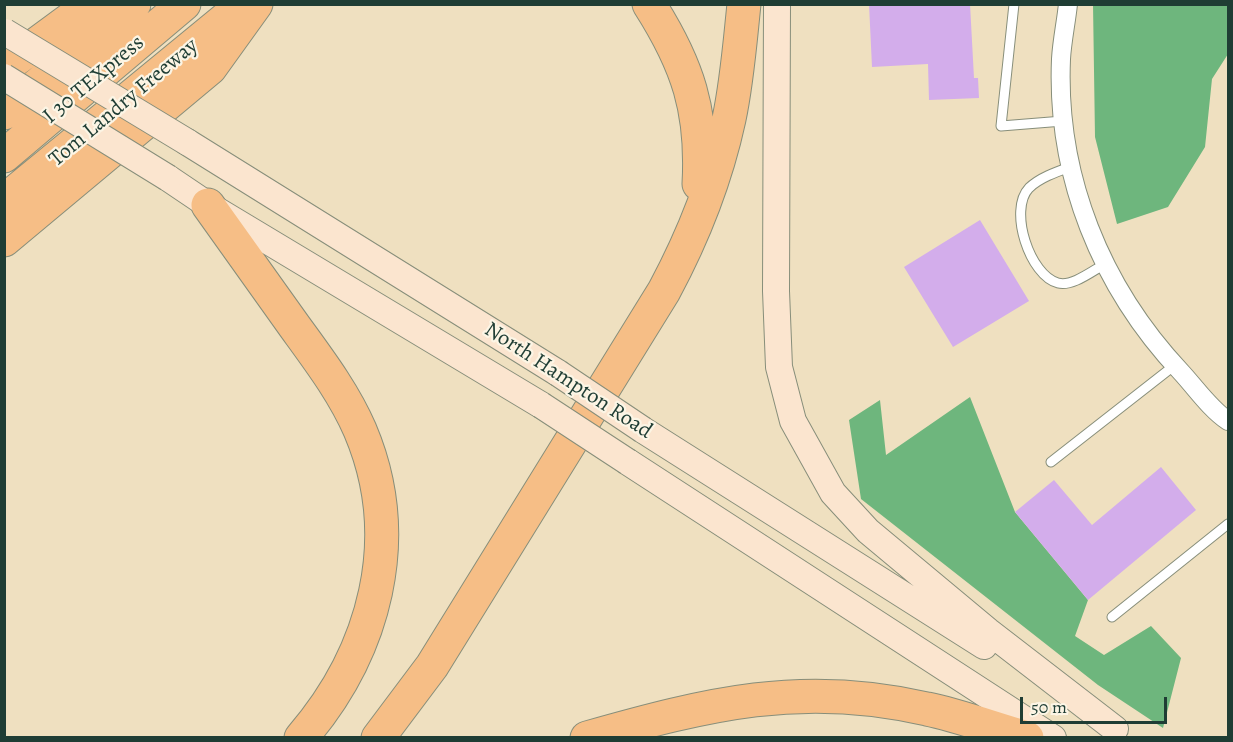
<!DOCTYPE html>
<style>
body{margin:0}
#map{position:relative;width:1233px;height:742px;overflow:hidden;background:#efe0c0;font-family:Alegreya,serif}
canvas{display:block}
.frame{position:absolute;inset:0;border:6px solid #1f3d34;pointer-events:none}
.scale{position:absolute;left:1020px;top:697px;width:147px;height:27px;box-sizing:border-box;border:3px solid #1f3d34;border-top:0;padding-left:8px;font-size:18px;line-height:21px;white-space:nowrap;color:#1f3d34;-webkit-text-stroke:4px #fcf5e5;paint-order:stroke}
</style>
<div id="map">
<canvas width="1233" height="742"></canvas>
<div class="frame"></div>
<div class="scale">50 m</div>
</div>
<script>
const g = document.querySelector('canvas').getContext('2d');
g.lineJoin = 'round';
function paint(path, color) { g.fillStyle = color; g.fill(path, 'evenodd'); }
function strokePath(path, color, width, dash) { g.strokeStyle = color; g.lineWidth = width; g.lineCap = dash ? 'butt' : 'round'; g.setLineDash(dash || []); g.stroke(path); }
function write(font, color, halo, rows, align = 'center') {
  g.font = font + ' Alegreya,serif'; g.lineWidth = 4.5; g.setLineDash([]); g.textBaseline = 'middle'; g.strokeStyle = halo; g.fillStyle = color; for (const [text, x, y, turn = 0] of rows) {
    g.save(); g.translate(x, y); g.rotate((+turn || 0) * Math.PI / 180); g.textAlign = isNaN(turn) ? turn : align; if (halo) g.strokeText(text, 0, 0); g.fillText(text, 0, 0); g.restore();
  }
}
const forest = new Path2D(`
 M 1093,4 L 1228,5 L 1228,54 L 1212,79 L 1205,147 L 1168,207 L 1117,224 L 1095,137 Z
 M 970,397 L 1015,512 L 1088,600 L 1075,636 L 1104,655 L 1151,626 L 1181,658 L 1163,728 L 1098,685 L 861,499 L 849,420 L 880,400 L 886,455 Z`);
const building = new Path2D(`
 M 869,4 L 970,4 L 974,78 L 978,78 L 979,98 L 929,100 L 928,64 L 872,67 Z
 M 980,220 L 1029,301 L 953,347 L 904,267 Z
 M 1161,467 L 1196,510 L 1088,600 L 1015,512 L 1054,480 L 1092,525 Z`);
const lane = new Path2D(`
 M 1014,4 L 1001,126 L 1063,121
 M 1070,167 C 1056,172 1039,178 1029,188 C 1008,210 1030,276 1058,283 C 1072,287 1092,271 1105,264
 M 1051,462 L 1175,365
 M 1112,617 L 1228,524`);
const street = new Path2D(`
 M 1068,4 C 1066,23 1062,41 1061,59 C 1056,176 1101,287 1181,372 C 1195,387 1210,409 1228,421`);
const secondary = new Path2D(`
 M 777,4 L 776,291 L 779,367 L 793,421 L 833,493 L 868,531 L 988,631 L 1115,729
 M 187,142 L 558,373
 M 168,178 L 208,205 L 541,405
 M 643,430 L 984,646
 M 628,462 L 1053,738`);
const highway = new Path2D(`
 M 649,4 C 688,65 703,111 699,184
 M 4,68 L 91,4
 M 4,113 L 134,4
 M 4,156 L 184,4
 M 4,201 L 239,8
 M 208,205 C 237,246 266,286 295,327 C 319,360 344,393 360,430 C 406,538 375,652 301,738
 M 4,240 L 210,68 L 256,4
 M 378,738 L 432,666 L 664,291 C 693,237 716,179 729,119 C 737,82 740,42 744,4
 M 587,738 C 707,704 802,680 927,709 C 961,716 994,729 1027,738`);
const secondaryBridge = new Path2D(`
 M 5,32 L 187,142
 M 4,77 L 168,178
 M 558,373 L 643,430
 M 541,405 L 628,462`);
const streetNames = [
 ["I 30 TEXpress",94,80,-40],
 ["Tom Landry Freeway",124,103,-40],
 ["North Hampton Road",568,381,33]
];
paint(forest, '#6eb67d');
paint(building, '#d3adeb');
strokePath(lane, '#878e7a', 11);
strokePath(street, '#878e7a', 20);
strokePath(secondary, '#878e7a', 28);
strokePath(highway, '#878e7a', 35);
strokePath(lane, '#fff', 9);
strokePath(street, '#fff', 18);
strokePath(secondary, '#fbe5cf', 26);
strokePath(highway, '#f6be86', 33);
strokePath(secondaryBridge, '#878e7a', 28, []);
strokePath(secondaryBridge, '#fbe5cf', 26);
write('22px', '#1f3d34', '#fcf5e5', streetNames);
</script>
